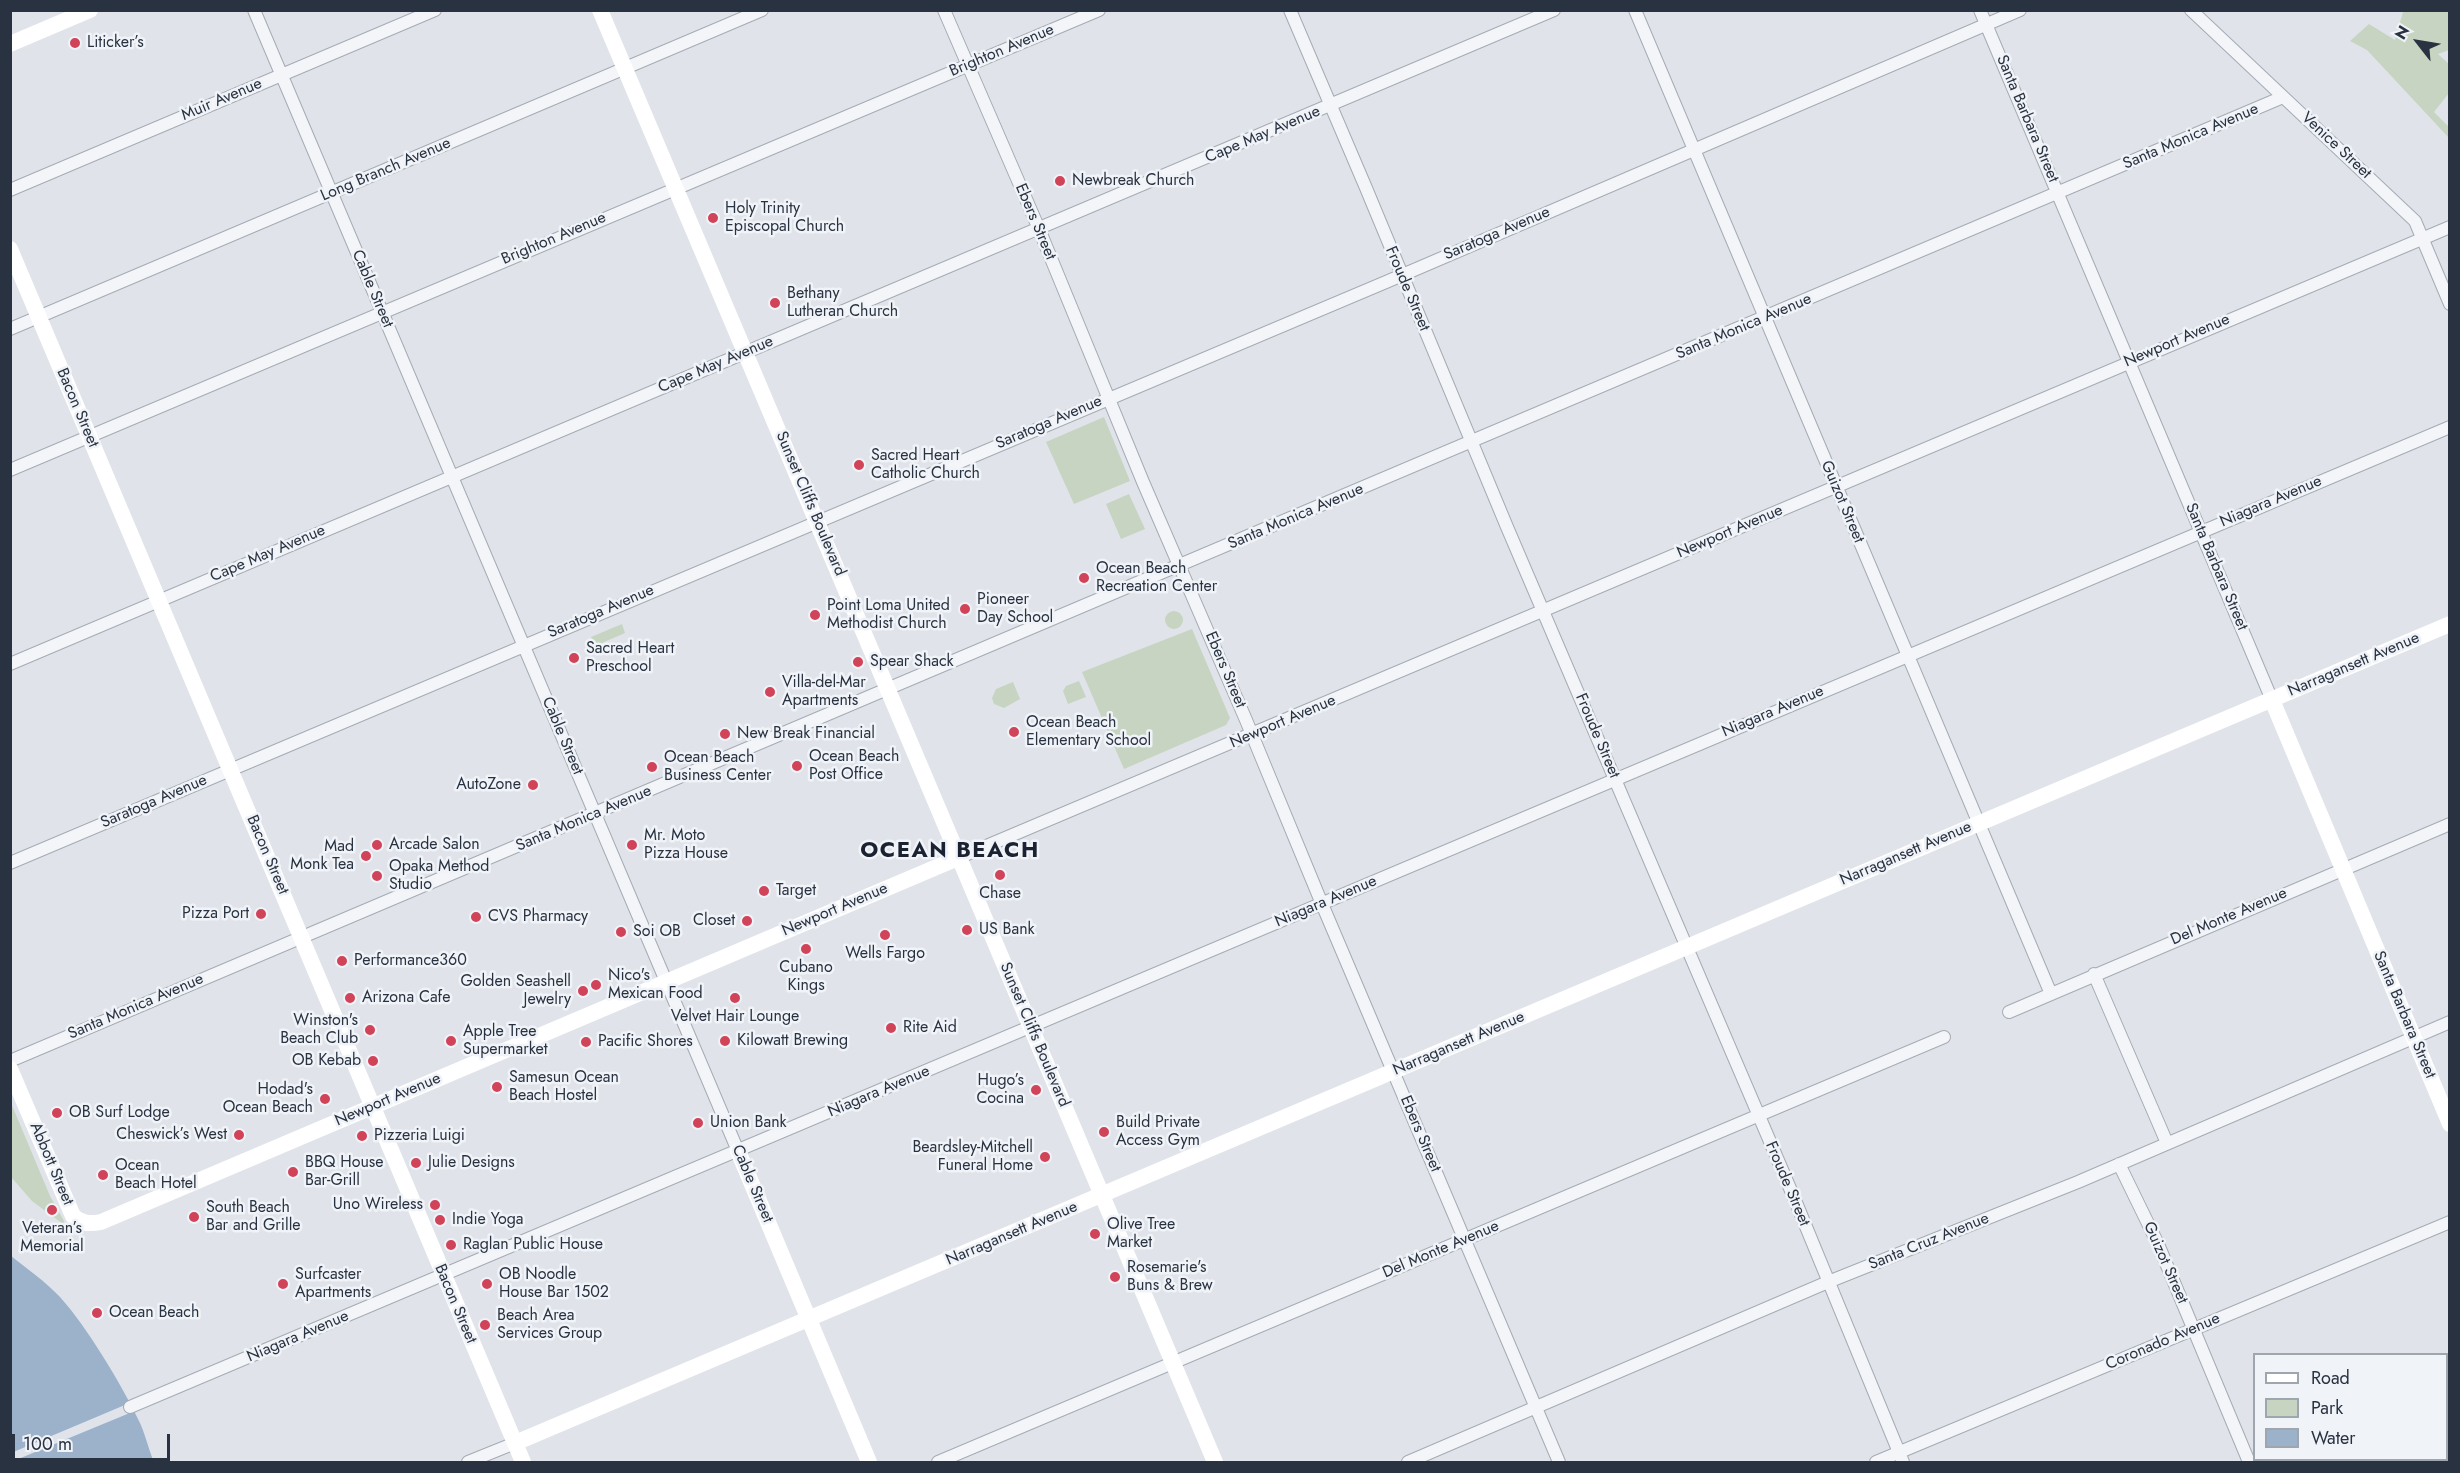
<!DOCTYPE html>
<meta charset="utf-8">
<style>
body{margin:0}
#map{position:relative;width:2460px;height:1473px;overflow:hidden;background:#e0e4ea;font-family:Jost,sans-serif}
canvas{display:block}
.frame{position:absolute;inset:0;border:12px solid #293241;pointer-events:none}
.legend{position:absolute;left:2253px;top:1353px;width:195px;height:108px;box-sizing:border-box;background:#f0f3f7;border:2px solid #a0a6ae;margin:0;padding:8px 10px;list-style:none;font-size:18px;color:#293241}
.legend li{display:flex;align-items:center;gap:12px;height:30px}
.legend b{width:30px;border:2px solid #a0a6ae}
.north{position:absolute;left:2388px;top:12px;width:60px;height:60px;-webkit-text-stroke:4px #f0f3f7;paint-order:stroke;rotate:301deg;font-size:16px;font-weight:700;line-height:24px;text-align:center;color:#293241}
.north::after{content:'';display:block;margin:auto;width:21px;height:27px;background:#293241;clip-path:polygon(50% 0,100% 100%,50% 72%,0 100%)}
.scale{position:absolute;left:12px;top:1434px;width:158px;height:27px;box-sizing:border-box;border:3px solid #293241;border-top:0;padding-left:8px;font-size:18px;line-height:21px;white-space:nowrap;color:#293241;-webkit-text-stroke:4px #f0f3f7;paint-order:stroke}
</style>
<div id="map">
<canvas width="2460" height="1473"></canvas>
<div class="frame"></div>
<ul class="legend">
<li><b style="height:8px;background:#fff"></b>Road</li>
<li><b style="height:16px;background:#c6d4c1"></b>Park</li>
<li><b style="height:16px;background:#9bb2ca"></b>Water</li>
</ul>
<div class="north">N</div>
<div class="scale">100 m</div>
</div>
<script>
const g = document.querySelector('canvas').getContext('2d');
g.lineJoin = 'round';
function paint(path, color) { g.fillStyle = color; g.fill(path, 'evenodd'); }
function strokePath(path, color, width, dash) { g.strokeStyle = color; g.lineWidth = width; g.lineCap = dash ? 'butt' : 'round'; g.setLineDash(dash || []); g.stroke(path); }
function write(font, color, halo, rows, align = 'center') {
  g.font = font + ' Jost,sans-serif'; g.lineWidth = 5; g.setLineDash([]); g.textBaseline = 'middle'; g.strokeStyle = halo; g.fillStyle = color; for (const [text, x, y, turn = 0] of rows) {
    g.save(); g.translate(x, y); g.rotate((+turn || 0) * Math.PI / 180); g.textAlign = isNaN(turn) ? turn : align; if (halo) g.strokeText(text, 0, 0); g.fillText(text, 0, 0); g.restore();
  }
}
const green = new Path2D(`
 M 2407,10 L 2449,11 L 2449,50 L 2438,54 L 2449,64 L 2449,93 L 2434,112 L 2449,127 L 2449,138 L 2367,50 L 2350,41 L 2369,24 L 2395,40 L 2403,12 Z
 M 1104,417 L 1130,481 L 1074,504 L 1046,442 Z
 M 1129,494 L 1145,529 L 1121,539 L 1106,504 Z
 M1165 620a9 9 0 1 1 18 0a9 9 0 1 1-18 0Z
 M 622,624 L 625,633 L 595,646 L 591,637 Z
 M 1192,629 L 1230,718 L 1226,725 L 1124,769 L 1082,672 Z
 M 1079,681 L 1086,697 L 1068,704 L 1063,691 L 1066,686 Z
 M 1013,682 L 1020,699 L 1004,708 L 994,704 L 992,698 L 996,689 Z
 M 11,1103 L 50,1196 L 64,1221 L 63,1224 L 32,1201 L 11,1177 Z`);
const water = new Path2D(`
 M 10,1255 C 27,1269 45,1281 60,1297 C 87,1327 120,1382 138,1419 C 145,1432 148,1448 154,1462 L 11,1462 Z`);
const pier = new Path2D(`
 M 132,1402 L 137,1410 L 11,1462 L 11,1453 Z`);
const street = new Path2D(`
 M 254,10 L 738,1151
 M 944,10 L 1039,229 L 1143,482 L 1246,720 L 1322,904 L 1559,1462
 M 1290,10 L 1366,188 L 1507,527 L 1795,1200 L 1903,1462
 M 1635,10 L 2051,994
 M 1980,10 L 2272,700
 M 2191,10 L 2415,221 L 2450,304
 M 10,190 L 435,10
 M 10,329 L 762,10
 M 10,470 L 1099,10
 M 10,664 L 1554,10
 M 958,858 L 2450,227
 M 10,863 L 1386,282 L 2020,10
 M 2094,974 L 2167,1143
 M 2009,1012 L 2450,824
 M 10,1061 L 2283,97
 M 2119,1164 L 2158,1244 L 2249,1462
 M 130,1407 L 2450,427
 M 2446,1421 L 2450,1419
 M 468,1462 L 515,1443
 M 938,1462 L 1944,1037
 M 1408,1462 L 1828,1282 L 2078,1182 L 2450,1022
 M 1876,1462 L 2450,1222
 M 2347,1462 L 2354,1460`);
const secondary = new Path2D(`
 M 600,10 L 1215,1462
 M 10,44 L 90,10
 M 10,249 L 523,1462
 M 2272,700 L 2450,1124
 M 10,1069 L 73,1216 C 82,1224 90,1224 101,1222 L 958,858
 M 738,1151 L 869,1462
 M 515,1443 L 2450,624`);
const markers = [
 [75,43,6,"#d04359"],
 [1060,181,6,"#d04359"],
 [713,218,6,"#d04359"],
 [775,303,6,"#d04359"],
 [859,465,6,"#d04359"],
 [1084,578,6,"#d04359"],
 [965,609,6,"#d04359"],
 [815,615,6,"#d04359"],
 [574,658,6,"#d04359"],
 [858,662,6,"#d04359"],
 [770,692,6,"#d04359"],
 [1014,732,6,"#d04359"],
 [725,734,6,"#d04359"],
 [797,766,6,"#d04359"],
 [652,767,6,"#d04359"],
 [533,785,6,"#d04359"],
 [377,845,6,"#d04359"],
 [632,845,6,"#d04359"],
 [366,856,6,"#d04359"],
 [1000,875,6,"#d04359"],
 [377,876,6,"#d04359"],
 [764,891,6,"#d04359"],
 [261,914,6,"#d04359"],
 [476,917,6,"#d04359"],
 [747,921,6,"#d04359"],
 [967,930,6,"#d04359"],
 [621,932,6,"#d04359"],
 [885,935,6,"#d04359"],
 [806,949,6,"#d04359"],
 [342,961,6,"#d04359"],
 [596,985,6,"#d04359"],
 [583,991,6,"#d04359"],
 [350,998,6,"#d04359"],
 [735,998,6,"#d04359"],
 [891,1028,6,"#d04359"],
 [370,1030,6,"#d04359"],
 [451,1041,6,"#d04359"],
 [725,1041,6,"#d04359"],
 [586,1042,6,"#d04359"],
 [373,1061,6,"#d04359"],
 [497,1087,6,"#d04359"],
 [1036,1090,6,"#d04359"],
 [325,1099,6,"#d04359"],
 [57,1113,6,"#d04359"],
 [698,1123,6,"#d04359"],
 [1104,1132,6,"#d04359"],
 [239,1135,6,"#d04359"],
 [362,1136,6,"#d04359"],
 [1045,1157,6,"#d04359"],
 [416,1163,6,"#d04359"],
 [293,1172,6,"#d04359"],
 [103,1175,6,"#d04359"],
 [435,1205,6,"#d04359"],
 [52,1210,6,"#d04359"],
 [194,1217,6,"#d04359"],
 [440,1220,6,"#d04359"],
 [1095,1234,6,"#d04359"],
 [451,1245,6,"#d04359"],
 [1115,1277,6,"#d04359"],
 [283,1284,6,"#d04359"],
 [487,1284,6,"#d04359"],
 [97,1313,6,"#d04359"],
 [485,1325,6,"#d04359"]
];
const poiNames = [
 ["Liticker’s",87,43],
 ["Newbreak Church",1072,181],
 ["Holy Trinity",725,209],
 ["Episcopal Church",725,227],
 ["Bethany",787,294],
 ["Lutheran Church",787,312],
 ["Sacred Heart",871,456],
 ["Catholic Church",871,474],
 ["Ocean Beach",1096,569],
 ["Recreation Center",1096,587],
 ["Pioneer",977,600],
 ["Day School",977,618],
 ["Point Loma United",827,606],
 ["Methodist Church",827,624],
 ["Sacred Heart",586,649],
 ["Preschool",586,667],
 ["Spear Shack",870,662],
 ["Villa-del-Mar",782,683],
 ["Apartments",782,701],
 ["Ocean Beach",1026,723],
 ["Elementary School",1026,741],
 ["New Break Financial",737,734],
 ["Ocean Beach",809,757],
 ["Post Office",809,775],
 ["Ocean Beach",664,758],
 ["Business Center",664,776],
 ["AutoZone",521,785,"right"],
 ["Mr. Moto",644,836],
 ["Pizza House",644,854],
 ["Arcade Salon",389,845],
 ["Mad",354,847,"right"],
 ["Monk Tea",354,865,"right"],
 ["Opaka Method",389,867],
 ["Studio",389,885],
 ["Target",776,891],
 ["Chase",1000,894,"center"],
 ["Pizza Port",249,914,"right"],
 ["CVS Pharmacy",488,917],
 ["Closet",735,921,"right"],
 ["US Bank",979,930],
 ["Soi OB",633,932],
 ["Wells Fargo",885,954,"center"],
 ["Performance360",354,961],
 ["Cubano",806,968,"center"],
 ["Kings",806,986,"center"],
 ["Nico's",608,976],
 ["Mexican Food",608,994],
 ["Golden Seashell",571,982,"right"],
 ["Jewelry",571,1000,"right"],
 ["Arizona Cafe",362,998],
 ["Velvet Hair Lounge",735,1017,"center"],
 ["Winston's",358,1021,"right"],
 ["Beach Club",358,1039,"right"],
 ["Rite Aid",903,1028],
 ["Apple Tree",463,1032],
 ["Supermarket",463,1050],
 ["Kilowatt Brewing",737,1041],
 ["Pacific Shores",598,1042],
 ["OB Kebab",361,1061,"right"],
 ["Samesun Ocean",509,1078],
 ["Beach Hostel",509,1096],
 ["Hugo’s",1024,1081,"right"],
 ["Cocina",1024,1099,"right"],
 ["Hodad's",313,1090,"right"],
 ["Ocean Beach",313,1108,"right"],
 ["OB Surf Lodge",69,1113],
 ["Union Bank",710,1123],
 ["Build Private",1116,1123],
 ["Access Gym",1116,1141],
 ["Cheswick’s West",227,1135,"right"],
 ["Pizzeria Luigi",374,1136],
 ["Beardsley-Mitchell",1033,1148,"right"],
 ["Funeral Home",1033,1166,"right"],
 ["BBQ House",305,1163],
 ["Bar-Grill",305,1181],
 ["Julie Designs",428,1163],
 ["Ocean",115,1166],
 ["Beach Hotel",115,1184],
 ["Uno Wireless",423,1205,"right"],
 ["South Beach",206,1208],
 ["Bar and Grille",206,1226],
 ["Indie Yoga",452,1220],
 ["Olive Tree",1107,1225],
 ["Market",1107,1243],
 ["Veteran’s",52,1229,"center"],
 ["Memorial",52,1247,"center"],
 ["Raglan Public House",463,1245],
 ["Rosemarie's",1127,1268],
 ["Buns & Brew",1127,1286],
 ["Surfcaster",295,1275],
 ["Apartments",295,1293],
 ["OB Noodle",499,1275],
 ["House Bar 1502",499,1293],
 ["Ocean Beach",109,1313],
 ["Beach Area",497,1316],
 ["Services Group",497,1334]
];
const streetNames = [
 ["Brighton Avenue",1002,51,-23],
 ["Muir Avenue",222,100,-23],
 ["Santa Barbara Street",2027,119,67],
 ["Cape May Avenue",1263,135,-23],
 ["Santa Monica Avenue",2191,137,-23],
 ["Venice Street",2336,146,43],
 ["Long Branch Avenue",386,170,-23],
 ["Ebers Street",1035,222,67],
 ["Saratoga Avenue",1497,234,-23],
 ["Brighton Avenue",554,239,-23],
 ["Cable Street",372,289,67],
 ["Froude Street",1407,289,67],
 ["Santa Monica Avenue",1744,327,-23],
 ["Newport Avenue",2177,341,-23],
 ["Cape May Avenue",716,365,-23],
 ["Bacon Street",77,408,67],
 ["Saratoga Avenue",1049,423,-23],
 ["Guizot Street",1842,502,67],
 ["Niagara Avenue",2271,502,-23],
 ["Sunset Cliffs Boulevard",810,504,67],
 ["Santa Monica Avenue",1296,517,-23],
 ["Newport Avenue",1730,532,-23],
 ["Cape May Avenue",268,554,-23],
 ["Santa Barbara Street",2216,567,67],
 ["Saratoga Avenue",601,612,-23],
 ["Narragansett Avenue",2354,665,-23],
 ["Ebers Street",1225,670,67],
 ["Niagara Avenue",1773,712,-23],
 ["Newport Avenue",1283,722,-23],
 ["Cable Street",562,736,67],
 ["Froude Street",1597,736,67],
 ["Saratoga Avenue",154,802,-23],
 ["Santa Monica Avenue",584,819,-23],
 ["Narragansett Avenue",1906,854,-23],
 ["Bacon Street",267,855,67],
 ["Niagara Avenue",1326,902,-23],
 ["Newport Avenue",835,910,-23],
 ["Del Monte Avenue",2229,917,-23],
 ["Santa Monica Avenue",136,1007,-23],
 ["Santa Barbara Street",2404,1015,67],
 ["Sunset Cliffs Boulevard",1034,1035,67],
 ["Narragansett Avenue",1459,1044,-23],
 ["Niagara Avenue",879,1092,-23],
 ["Newport Avenue",388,1100,-23],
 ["Ebers Street",1420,1134,67],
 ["Abbott Street",51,1164,67],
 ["Cable Street",752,1184,67],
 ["Froude Street",1787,1184,67],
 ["Narragansett Avenue",1012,1234,-23],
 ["Santa Cruz Avenue",1929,1242,-22],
 ["Del Monte Avenue",1441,1250,-23],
 ["Guizot Street",2165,1263,66],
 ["Bacon Street",455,1304,67],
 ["Niagara Avenue",298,1337,-23],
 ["Coronado Avenue",2163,1342,-23]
];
const districtNames = [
 ["OCEAN BEACH",950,852]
];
paint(green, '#c6d4c1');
paint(water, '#9bb2ca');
paint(pier, '#e0e4ea');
strokePath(street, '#a5abb4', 14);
strokePath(street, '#f3f5f8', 12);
strokePath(secondary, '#fff', 16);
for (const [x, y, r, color] of markers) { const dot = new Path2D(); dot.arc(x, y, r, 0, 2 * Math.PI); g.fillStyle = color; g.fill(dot); strokePath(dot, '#f0f3f7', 2); }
write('16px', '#293241', '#f0f3f7', poiNames, 'left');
write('16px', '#293241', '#f0f3f7', streetNames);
g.letterSpacing = '1.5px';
write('bold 22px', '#1b2332', '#f0f3f7', districtNames);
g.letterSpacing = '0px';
</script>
